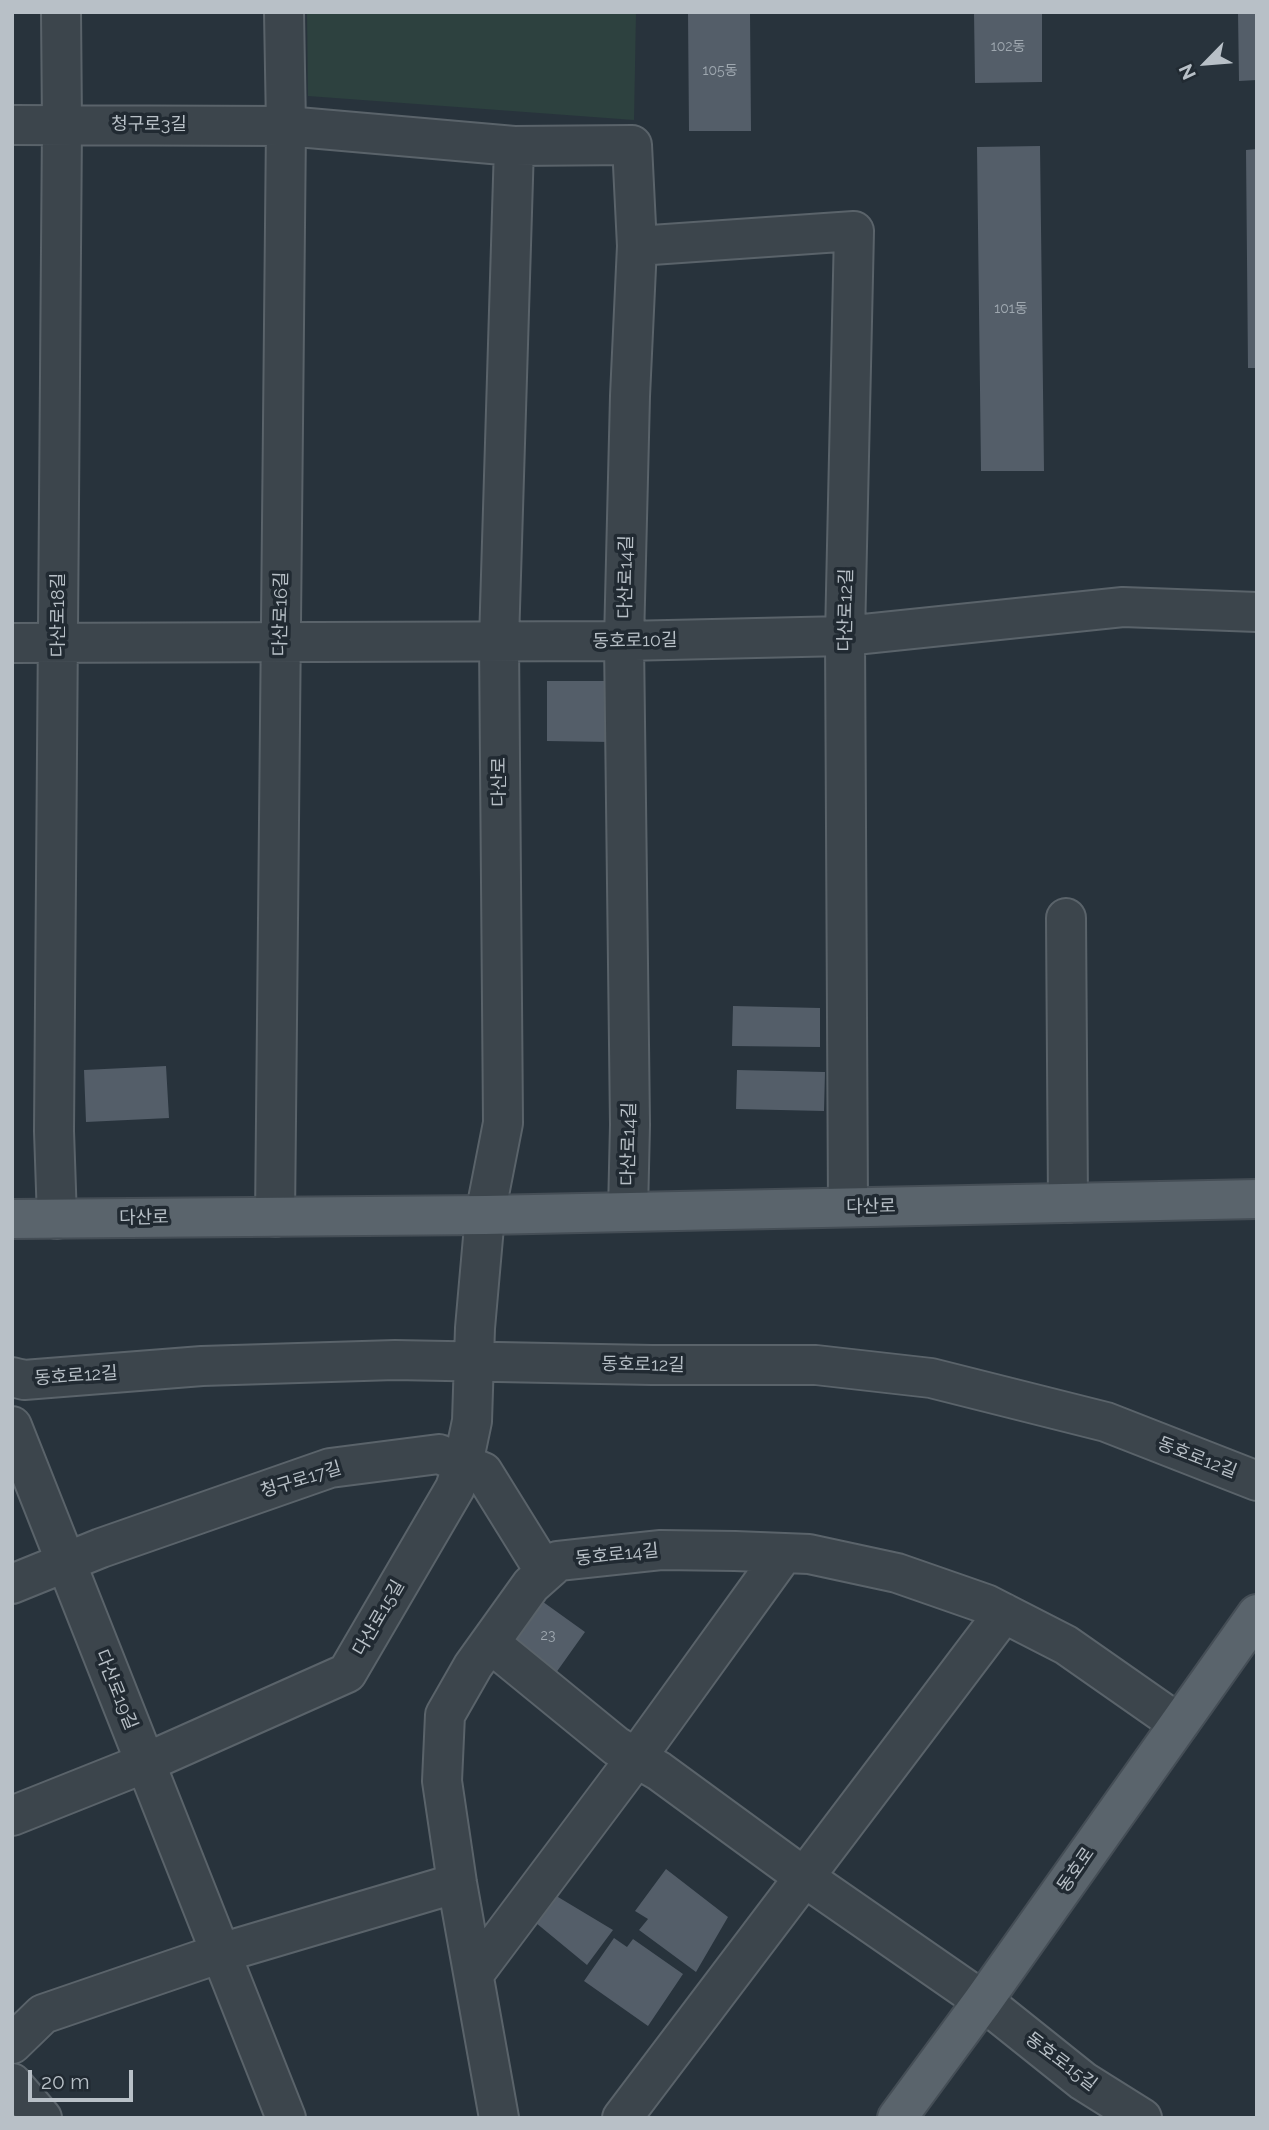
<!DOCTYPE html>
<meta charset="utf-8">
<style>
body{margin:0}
#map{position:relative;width:1269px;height:2130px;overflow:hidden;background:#28333c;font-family:Raleway,sans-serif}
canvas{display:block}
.frame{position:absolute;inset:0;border:14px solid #b8c0c7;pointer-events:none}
.north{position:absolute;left:1171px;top:28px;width:70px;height:70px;-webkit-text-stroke:5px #212a32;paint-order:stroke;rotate:245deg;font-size:19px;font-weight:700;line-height:28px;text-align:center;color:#b8c0c7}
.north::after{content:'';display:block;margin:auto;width:24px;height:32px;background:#b8c0c7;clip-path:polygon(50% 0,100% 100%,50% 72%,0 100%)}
.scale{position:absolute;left:28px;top:2070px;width:105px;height:32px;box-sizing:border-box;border:4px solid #b8c0c7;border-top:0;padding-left:9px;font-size:21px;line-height:24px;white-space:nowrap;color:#b8c0c7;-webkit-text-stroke:5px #212a32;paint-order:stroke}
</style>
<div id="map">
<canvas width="1269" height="2130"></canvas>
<div class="frame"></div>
<div class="north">N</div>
<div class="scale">20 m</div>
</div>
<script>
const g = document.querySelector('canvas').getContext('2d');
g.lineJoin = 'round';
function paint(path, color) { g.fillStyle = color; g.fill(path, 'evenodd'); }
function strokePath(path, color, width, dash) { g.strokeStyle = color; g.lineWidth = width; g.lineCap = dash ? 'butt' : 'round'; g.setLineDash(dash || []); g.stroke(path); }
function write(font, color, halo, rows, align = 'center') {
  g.font = font + ' Raleway,"Noto Sans KR",sans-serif'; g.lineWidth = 7; g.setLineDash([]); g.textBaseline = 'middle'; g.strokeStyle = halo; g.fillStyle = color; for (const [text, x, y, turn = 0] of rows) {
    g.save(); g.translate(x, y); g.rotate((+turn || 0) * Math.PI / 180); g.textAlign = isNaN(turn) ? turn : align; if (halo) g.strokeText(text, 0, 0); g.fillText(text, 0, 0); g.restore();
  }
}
const green = new Path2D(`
 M 307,12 L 636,12 L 634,120 L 308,96 Z`);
const building = new Path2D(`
 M 688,12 L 750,12 L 751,131 L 689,131 Z
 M 974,12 L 1042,12 L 1042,82 L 975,83 Z
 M 1238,12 L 1257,12 L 1257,80 L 1239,81 Z
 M 1040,146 L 1044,471 L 981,471 L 977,147 Z
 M 1257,149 L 1257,368 L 1248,368 L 1246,150 Z
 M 547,681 L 612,681 L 611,742 L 547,741 Z
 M 733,1006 L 820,1008 L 820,1047 L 732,1046 Z
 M 166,1066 L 169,1118 L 86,1122 L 84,1070 Z
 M 737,1070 L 825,1072 L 824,1111 L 736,1109 Z
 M 539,1599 L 585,1632 L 553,1677 L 512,1640 Z
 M 666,1869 L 728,1917 L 696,1972 L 639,1930 L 648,1919 L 635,1911 Z
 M 553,1894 L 613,1930 L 587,1965 L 530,1918 Z
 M 614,1938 L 627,1947 L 633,1939 L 683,1974 L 648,2026 L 584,1981 Z`);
const minor = new Path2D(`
 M 12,125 L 286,126 L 514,146 L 632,145 L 637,246 L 630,396 L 624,641 L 630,1125 L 628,1211
 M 637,246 L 854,231 L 845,636 L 848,1207
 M 12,643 L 624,641 L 845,636 L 1123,607 L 1257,612
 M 1066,918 L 1068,1203
 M 275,1217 L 286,126 L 284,12
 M 57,1219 L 54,1131 L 62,125 L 61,12
 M 12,1377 L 24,1380 L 202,1366 L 395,1360 L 652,1365 L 816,1365 L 931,1378 L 1106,1422 L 1257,1481
 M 12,1426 L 286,2118
 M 12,1584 L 101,1548 L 330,1468 L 439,1454 L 483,1472 L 545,1572
 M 490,1643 L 616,1746 L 659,1771 L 804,1877 L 983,2001 L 1083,2081 L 1142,2118
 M 12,1816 L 145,1763 L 347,1673 L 455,1488 L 463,1464 L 472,1421 L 475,1328 L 485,1215 L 503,1123 L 499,641 L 514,146
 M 474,1974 L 636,1758 L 784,1553
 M 12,2044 L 43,2014 L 221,1953 L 457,1883
 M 12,2083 L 42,2118
 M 499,2118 L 457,1883 L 442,1781 L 445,1715 L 473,1666 L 531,1585 L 558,1561 L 661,1550 L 735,1551 L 809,1554 L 897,1573 L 986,1604 L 1066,1645 L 1179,1724
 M 622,2118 L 1004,1613`);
const major = new Path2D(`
 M 12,1219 L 485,1215 L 1257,1199
 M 897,2118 L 983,2001 L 1257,1614`);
const numberNames = [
 ["102동",1008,47],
 ["105동",720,71],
 ["101동",1011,309],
 ["23",548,1636]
];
const streetNames = [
 ["청구로3길",149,125],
 ["다산로14길",626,577,-89],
 ["다산로12길",846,610,-89],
 ["다산로16길",281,614,-89],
 ["다산로18길",59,615,-90],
 ["동호로10길",635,641,-1],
 ["다산로",500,782,-90],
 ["다산로14길",629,1144,-89],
 ["다산로",871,1207,-1],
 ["다산로",144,1218,-1],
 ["동호로12길",643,1365,1],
 ["동호로12길",76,1376,-4],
 ["동호로12길",1197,1458,21],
 ["청구로17길",301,1480,-17],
 ["동호로14길",617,1555,-6],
 ["다산로15길",379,1618,-60],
 ["다산로19길",116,1690,68],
 ["동호로",1076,1870,-55],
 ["동호로15길",1061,2062,37]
];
paint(green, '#2d413f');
paint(building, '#545e69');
strokePath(minor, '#5a636a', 42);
strokePath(major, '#454e56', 42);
strokePath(minor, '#3c454c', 38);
strokePath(major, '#5a646c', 38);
write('14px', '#9fa8b0', null, numberNames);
write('18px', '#b8c0c7', '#212a32', streetNames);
</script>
